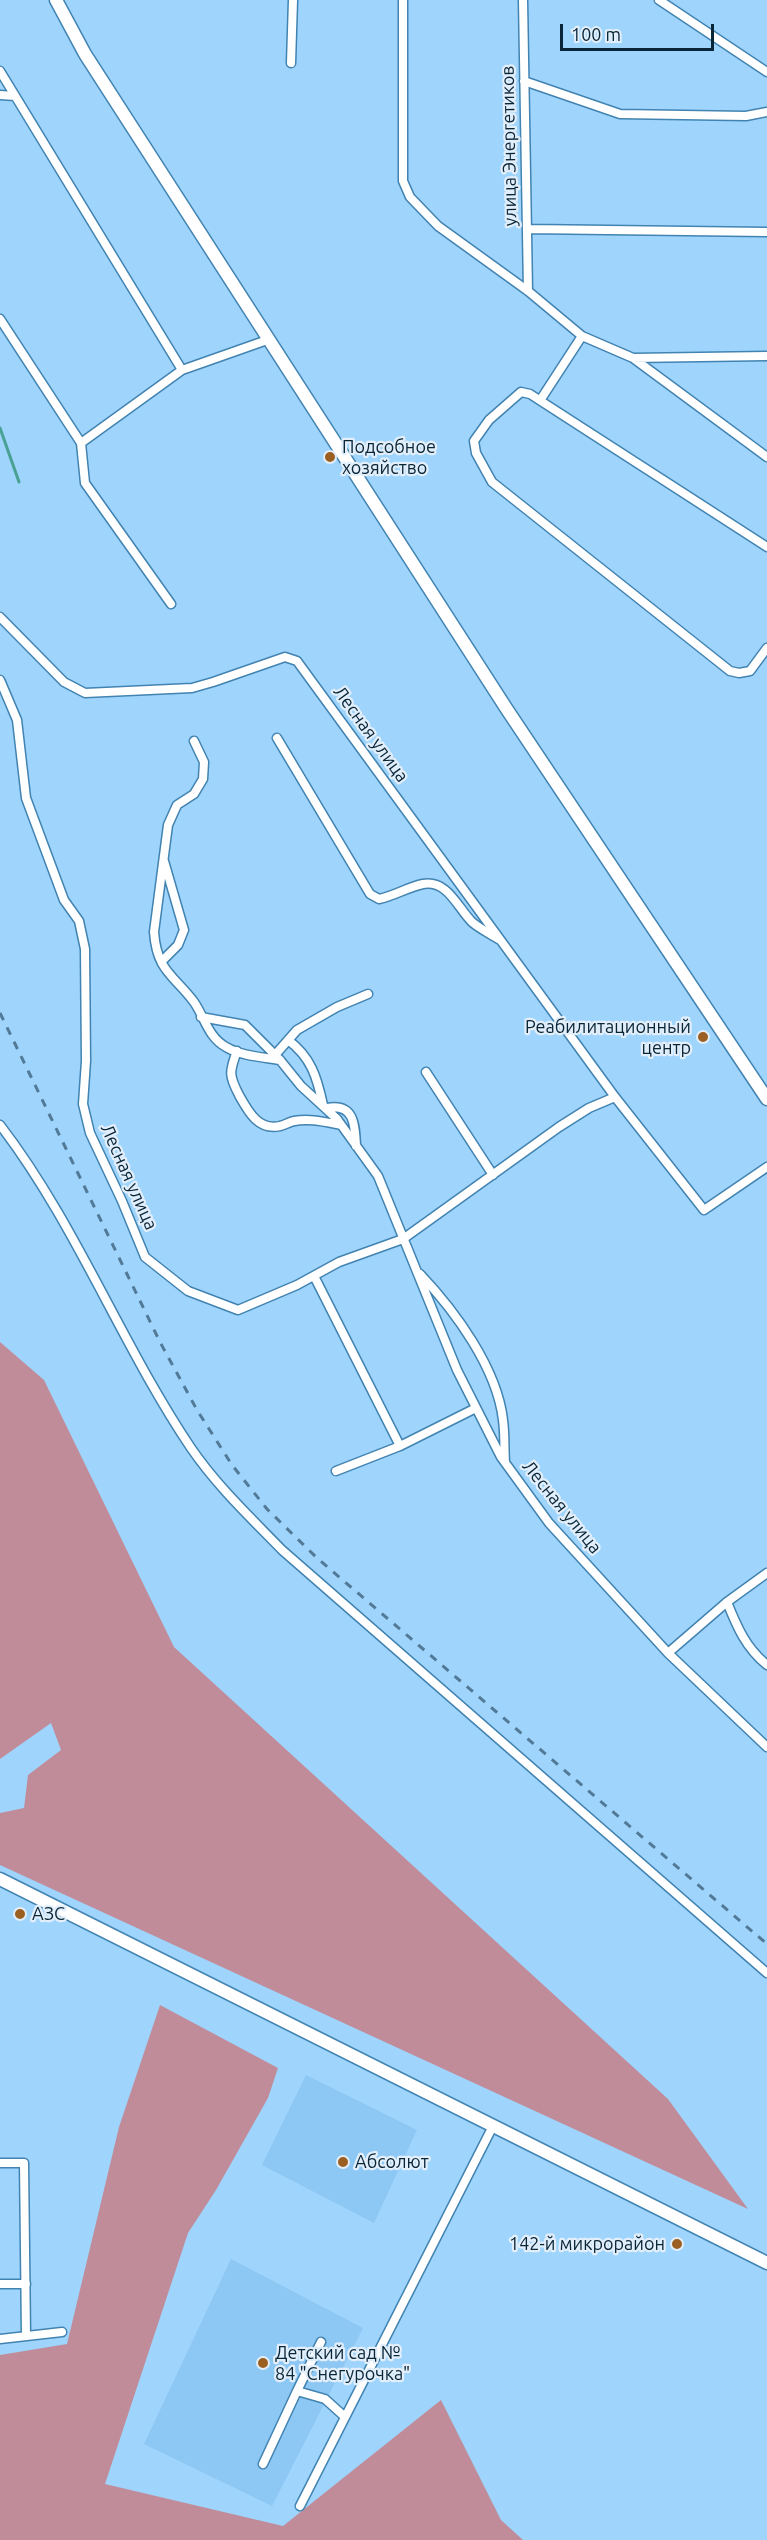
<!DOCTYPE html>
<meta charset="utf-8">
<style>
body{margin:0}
#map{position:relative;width:767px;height:2540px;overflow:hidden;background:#9fd4fc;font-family:Ubuntu,sans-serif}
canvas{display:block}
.scale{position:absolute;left:560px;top:24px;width:154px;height:27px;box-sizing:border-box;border:3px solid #092538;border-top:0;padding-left:8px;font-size:18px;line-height:21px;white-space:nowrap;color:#092538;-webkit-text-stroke:4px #e2effa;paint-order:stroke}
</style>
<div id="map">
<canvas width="767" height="2540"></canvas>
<div class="scale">100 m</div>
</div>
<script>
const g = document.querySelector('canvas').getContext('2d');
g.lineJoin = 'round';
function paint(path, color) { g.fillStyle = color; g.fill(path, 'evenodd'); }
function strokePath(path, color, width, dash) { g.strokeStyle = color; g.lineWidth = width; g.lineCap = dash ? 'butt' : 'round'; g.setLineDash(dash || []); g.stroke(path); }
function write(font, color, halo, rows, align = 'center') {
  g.font = font + ' Ubuntu,sans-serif'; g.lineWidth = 4.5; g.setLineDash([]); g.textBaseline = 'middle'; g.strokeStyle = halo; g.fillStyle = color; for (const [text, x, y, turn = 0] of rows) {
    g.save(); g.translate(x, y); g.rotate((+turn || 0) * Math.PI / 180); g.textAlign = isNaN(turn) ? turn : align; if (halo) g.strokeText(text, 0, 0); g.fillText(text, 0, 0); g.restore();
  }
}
const built = new Path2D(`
 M 306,2075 L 417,2130 L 374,2223 L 262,2165 Z
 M 231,2259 L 363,2328 L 272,2506 L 144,2444 Z`);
const green = new Path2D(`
 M 0,1342 L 44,1380 L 174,1647 L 668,2099 L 748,2209 L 0,1865 L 0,1813 L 24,1808 L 28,1775 L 61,1750 L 51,1723 L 0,1759 Z
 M 160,2005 L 278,2068 L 268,2098 L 216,2190 L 188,2233 L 105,2484 L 283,2526 L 441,2400 L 501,2520 L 523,2540 L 0,2540 L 0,2355 L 67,2344 L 119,2127 Z`);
const stream = new Path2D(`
 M 0,428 L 19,482`);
const street = new Path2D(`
 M 403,0 L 403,181 L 410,197 L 438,226 L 528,291 L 582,336 L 633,358 L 767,457
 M 523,0 L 528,291
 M 659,0 L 767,72
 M 291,63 L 293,0
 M 0,71 L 182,370 L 270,339
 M 524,81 L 620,114 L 746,116 L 767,112
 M 0,95 L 15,96
 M 528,229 L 767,232
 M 0,319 L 81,443 L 85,483 L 171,604
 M 633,358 L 767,356
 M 541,399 L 582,336
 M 81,443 L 182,370
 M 767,547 L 530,394 L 521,392 L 489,420 L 474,441 L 476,453 L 492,482 L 730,671 L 739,673 L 750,671 L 767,648
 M 0,617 L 64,682 L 85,693 L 192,688 L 213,682 L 285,657 L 297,661 L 615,1097 L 704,1210 L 767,1167
 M 0,680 L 17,720 L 26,798 L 64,900 L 79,921 L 85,949 L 86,1061 L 83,1104 L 90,1133 L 122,1201 L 145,1257 L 188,1291 L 238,1310 L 297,1285 L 339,1262 L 403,1239 L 559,1127 L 589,1108 L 615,1097
 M 277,738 L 370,894 L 379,899 C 394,896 408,887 423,884 C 448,880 457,907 472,922 C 480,929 491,934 500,940
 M 194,741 L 204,762 L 203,779 L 194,794 L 177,805 L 168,825 L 154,932 C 157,972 174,975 194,1002 C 205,1018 208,1037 226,1047 C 241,1056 262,1057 280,1060
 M 162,961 L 178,945 L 184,930 L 164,861
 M 201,1017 L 245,1025 L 280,1060 L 301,1086 L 337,1119 L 378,1176 L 457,1370 L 501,1457 L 549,1523 L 668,1653 L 767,1747
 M 288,1040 C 311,1057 317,1077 323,1105
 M 237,1051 C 229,1072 229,1076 239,1095 C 248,1111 258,1131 280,1126 C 285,1125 289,1122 294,1121 C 310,1118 325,1122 341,1125
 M 275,1055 L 297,1030 L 337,1007 L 368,994
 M 426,1072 L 493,1175
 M 327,1108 C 354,1103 355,1124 356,1146
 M 0,1125 C 76,1224 121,1344 191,1448 C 217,1486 250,1517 282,1550 L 767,1973
 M 420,1274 C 455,1311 497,1368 503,1420 C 505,1434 504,1448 505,1462
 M 314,1276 L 400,1446
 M 336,1471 L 400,1446 L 476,1408
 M 727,1602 C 737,1627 746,1648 767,1665
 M 668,1653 L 727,1602 L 767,1573
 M 0,2163 L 24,2163 L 26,2336
 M 0,2284 L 26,2284
 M 0,2339 L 62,2332
 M 297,2391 L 321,2342
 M 263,2464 L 297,2391 L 325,2399 L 345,2417
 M 300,2506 L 493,2126`);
const secondary = new Path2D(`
 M 56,0 L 85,54 L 506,708 L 767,1099
 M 0,1879 L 767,2263`);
const rail = new Path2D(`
 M 0,1013 L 160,1342 L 197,1410 L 232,1465 L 267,1509 L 317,1558 L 767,1944`);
const markers = [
 [330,457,6,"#9b5f22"],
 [703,1037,6,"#9b5f22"],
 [20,1914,6,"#9b5f22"],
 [343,2162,6,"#9b5f22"],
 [677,2244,6,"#9b5f22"],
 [263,2363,6,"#9b5f22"]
];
const streetNames = [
 ["улица Энергетиков",509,146,-91],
 ["Лесная улица",371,734,54],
 ["Лесная улица",129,1177,66],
 ["Лесная улица",562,1507,51]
];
const poiNames = [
 ["Подсобное",342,447],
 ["хозяйство",342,468],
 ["Реабилитационный",691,1027,"right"],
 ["центр",691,1048,"right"],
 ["АЗС",32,1914],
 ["Абсолют",355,2162],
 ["142-й микрорайон",665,2244,"right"],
 ["Детский сад №",275,2353],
 ["84 \"Снегурочка\"",275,2374]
];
paint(built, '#8dc7f3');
paint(green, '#c18c9a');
strokePath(stream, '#49a193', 3);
strokePath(street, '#4183b1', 11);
strokePath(secondary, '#4183b1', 15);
strokePath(street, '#fff', 8);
strokePath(secondary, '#fff', 12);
strokePath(rail, '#527a97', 3, [8, 8]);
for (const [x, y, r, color] of markers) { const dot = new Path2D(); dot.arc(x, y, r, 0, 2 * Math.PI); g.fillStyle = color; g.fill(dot); strokePath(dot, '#e2effa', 2); }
write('18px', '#092538', '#e2effa', streetNames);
write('18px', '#092538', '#e2effa', poiNames, 'left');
</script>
